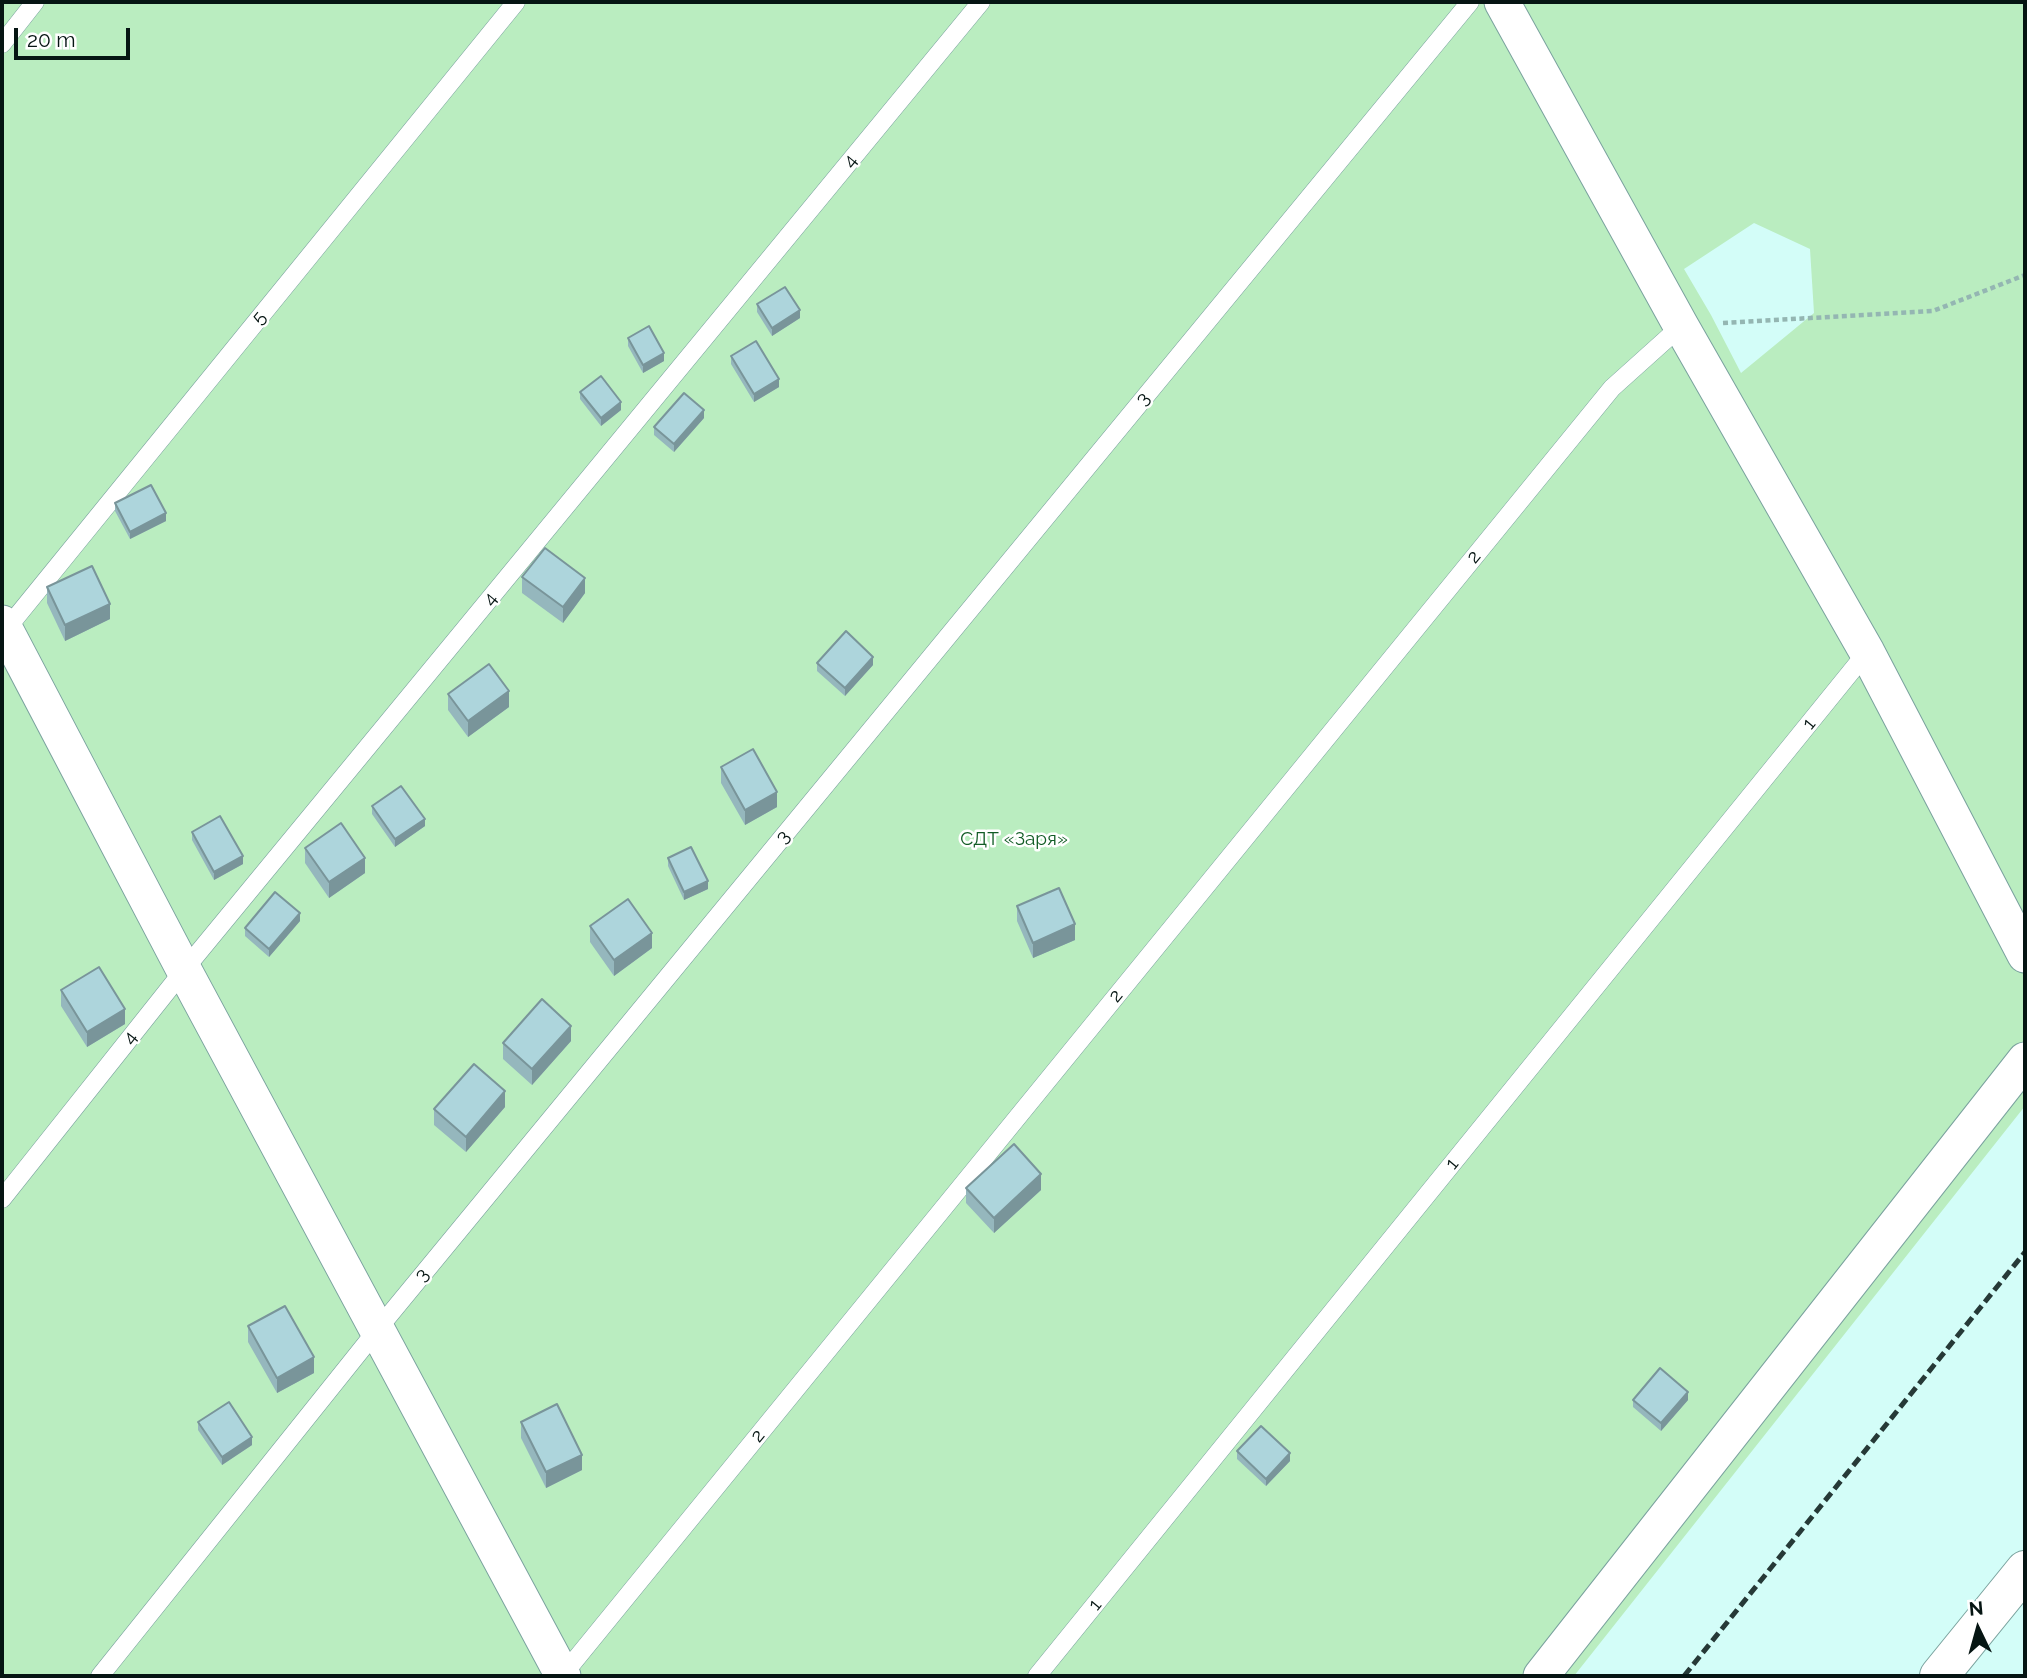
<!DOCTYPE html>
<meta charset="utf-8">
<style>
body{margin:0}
#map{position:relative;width:2027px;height:1678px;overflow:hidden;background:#d3fdf8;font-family:Raleway,sans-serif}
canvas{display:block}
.frame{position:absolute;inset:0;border:4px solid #061513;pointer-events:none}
.north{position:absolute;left:1943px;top:1594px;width:70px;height:70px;-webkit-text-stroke:5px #fff;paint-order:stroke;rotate:355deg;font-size:19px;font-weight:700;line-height:28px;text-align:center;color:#061513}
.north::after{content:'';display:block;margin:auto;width:24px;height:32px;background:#061513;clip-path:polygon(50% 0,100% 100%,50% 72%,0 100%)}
.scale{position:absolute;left:14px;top:28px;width:116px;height:32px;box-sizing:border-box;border:4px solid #061513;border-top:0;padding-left:9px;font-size:21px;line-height:24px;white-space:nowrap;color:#061513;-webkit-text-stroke:5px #fff;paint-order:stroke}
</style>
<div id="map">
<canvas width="2027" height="1678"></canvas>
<div class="frame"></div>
<div class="north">N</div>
<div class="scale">20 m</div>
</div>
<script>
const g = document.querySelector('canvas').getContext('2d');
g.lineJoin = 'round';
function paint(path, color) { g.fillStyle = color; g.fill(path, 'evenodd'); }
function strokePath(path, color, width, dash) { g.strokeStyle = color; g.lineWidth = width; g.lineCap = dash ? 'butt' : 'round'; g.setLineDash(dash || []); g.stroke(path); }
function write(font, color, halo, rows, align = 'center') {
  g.font = font + ' Raleway,sans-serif'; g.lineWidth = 5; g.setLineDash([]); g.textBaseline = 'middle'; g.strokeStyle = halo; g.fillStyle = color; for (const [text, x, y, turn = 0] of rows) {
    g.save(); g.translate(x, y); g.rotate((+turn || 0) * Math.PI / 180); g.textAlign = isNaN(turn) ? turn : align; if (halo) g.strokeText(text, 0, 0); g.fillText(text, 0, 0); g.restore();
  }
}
const green = new Path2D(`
 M 2,2 L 2025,2 L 2025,1106 L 1574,1676 L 2,1676 ZM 1754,223 L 1810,249 L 1814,313 L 1741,373 L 1711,315 L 1684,269 Z`);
const path = new Path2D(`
 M 1723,323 L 1933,311 L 2025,275`);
const service = new Path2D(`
 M 2,44 L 35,2
 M 4,632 L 516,2
 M 2,1199 L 184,970 L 981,2
 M 100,1676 L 377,1330 L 1470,2
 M 562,1676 L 1612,388 L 1681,326
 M 1037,1676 L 1867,652`);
const minor = new Path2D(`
 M 1502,2 L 1681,326 L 1867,652 L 2025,955
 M 2,623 L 184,970 L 563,1676
 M 1541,1676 L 2025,1060`);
const primary = new Path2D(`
 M 1939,1676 L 2025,1570`);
const rail = new Path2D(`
 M 1684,1676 L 2025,1252`);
const wall = new Path2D(`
 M 757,304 L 800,318 L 772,336 L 757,312 Z
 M 628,338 L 664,361 L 643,373 L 628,346 Z
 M 731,356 L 779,387 L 754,402 L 731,364 Z
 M 580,392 L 621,410 L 601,426 L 580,399 Z
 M 704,418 L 674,452 L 654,435 L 654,427 Z
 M 115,503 L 166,521 L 130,539 L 115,511 Z
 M 522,577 L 585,593 L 563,623 L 522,593 Z
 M 47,587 L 110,619 L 65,641 L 47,603 Z
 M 817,663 L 873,665 L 845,696 L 817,671 Z
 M 448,694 L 509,707 L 468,737 L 448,710 Z
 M 721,767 L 777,807 L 745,825 L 721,783 Z
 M 372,806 L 425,826 L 395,847 L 372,814 Z
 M 192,832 L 243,864 L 214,880 L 192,840 Z
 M 305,848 L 365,873 L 329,898 L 305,863 Z
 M 668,858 L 708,889 L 684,900 L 668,866 Z
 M 1017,906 L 1075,940 L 1033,958 L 1017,921 Z
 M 300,921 L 269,957 L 245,936 L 245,928 Z
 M 590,926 L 652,948 L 614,976 L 590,942 Z
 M 61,990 L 125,1024 L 87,1047 L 61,1006 Z
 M 571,1041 L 532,1085 L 503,1059 L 503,1043 Z
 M 505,1107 L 466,1152 L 434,1125 L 434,1109 Z
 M 966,1188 L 1041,1190 L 994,1233 L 966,1203 Z
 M 248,1326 L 314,1373 L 277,1393 L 248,1342 Z
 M 1633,1400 L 1688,1400 L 1661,1431 L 1633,1407 Z
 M 198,1422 L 252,1445 L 222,1465 L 198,1430 Z
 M 521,1422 L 582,1470 L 546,1488 L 521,1438 Z
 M 1237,1451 L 1290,1461 L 1266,1486 L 1237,1459 Z`);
const shadedWall = new Path2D(`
 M 800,310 L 800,318 L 772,336 L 772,328 Z
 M 664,353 L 664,361 L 643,373 L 643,365 Z
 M 779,379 L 779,387 L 754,402 L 754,394 Z
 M 621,402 L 621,410 L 601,426 L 601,418 Z
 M 704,410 L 704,418 L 674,452 L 674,444 Z
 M 166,513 L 166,521 L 130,539 L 130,532 Z
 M 585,578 L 585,593 L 563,623 L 563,607 Z
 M 110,604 L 110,619 L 65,641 L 65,625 Z
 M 873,657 L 873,665 L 845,696 L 845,688 Z
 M 509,691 L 509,707 L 468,737 L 468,721 Z
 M 4,726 L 4,734 L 2,735 L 2,727 Z
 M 777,792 L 777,807 L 745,825 L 745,810 Z
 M 425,819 L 425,826 L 395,847 L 395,839 Z
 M 243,856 L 243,864 L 214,880 L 214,872 Z
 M 365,858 L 365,873 L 329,898 L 329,882 Z
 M 708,881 L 708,889 L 684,900 L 684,892 Z
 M 300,913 L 300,921 L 269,957 L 269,949 Z
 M 1075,924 L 1075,940 L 1033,958 L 1033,943 Z
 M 652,933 L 652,948 L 614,976 L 614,960 Z
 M 125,1009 L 125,1024 L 87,1047 L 87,1032 Z
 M 571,1026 L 571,1041 L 532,1085 L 532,1069 Z
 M 505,1091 L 505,1107 L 466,1152 L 466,1137 Z
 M 1041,1174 L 1041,1190 L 994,1233 L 994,1218 Z
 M 314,1357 L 314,1373 L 277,1393 L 277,1378 Z
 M 1688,1392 L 1688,1400 L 1661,1431 L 1661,1423 Z
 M 252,1437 L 252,1445 L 222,1465 L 222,1457 Z
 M 1290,1453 L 1290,1461 L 1266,1486 L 1266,1479 Z
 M 582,1455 L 582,1470 L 546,1488 L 546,1472 Z`);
const building = new Path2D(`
 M 785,287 L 800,310 L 772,328 L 757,304 Z
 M 649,326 L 664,353 L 643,365 L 628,338 Z
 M 756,341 L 779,379 L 754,394 L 731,356 Z
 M 601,376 L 621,402 L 601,418 L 580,392 Z
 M 684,393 L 704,410 L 674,444 L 654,427 Z
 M 151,485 L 166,513 L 130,532 L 115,503 Z
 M 545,548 L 585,578 L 563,607 L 522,577 Z
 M 92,566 L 110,604 L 65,625 L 47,587 Z
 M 846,631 L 873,657 L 845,688 L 817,663 Z
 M 489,664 L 509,691 L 468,721 L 448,694 Z
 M 753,749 L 777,792 L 745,810 L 721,767 Z
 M 401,786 L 425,819 L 395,839 L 372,806 Z
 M 220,816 L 243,856 L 214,872 L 192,832 Z
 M 341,823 L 365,858 L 329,882 L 305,848 Z
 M 691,847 L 708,881 L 684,892 L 668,858 Z
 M 1059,888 L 1075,924 L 1033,943 L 1017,906 Z
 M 275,892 L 300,913 L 269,949 L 245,928 Z
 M 628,899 L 652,933 L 614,960 L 590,926 Z
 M 99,967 L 125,1009 L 87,1032 L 61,990 Z
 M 542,999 L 571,1026 L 532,1069 L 503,1043 Z
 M 474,1064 L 505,1091 L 466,1137 L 434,1109 Z
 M 1014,1144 L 1041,1174 L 994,1218 L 966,1188 Z
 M 285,1306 L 314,1357 L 277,1378 L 248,1326 Z
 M 1660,1368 L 1688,1392 L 1661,1423 L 1633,1400 Z
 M 229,1402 L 252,1437 L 222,1457 L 198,1422 Z
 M 557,1404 L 582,1455 L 546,1472 L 521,1422 Z
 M 1261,1426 L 1290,1453 L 1266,1479 L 1237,1451 Z`);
const streetNames = [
 ["4",850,161,-51],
 ["5",259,318,-51],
 ["3",1143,399,-51],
 ["2",1474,557,-51],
 ["4",490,599,-51],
 ["1",1809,724,-51],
 ["3",783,837,-51],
 ["2",1116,996,-51],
 ["4",130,1038,-52],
 ["1",1452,1164,-51],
 ["3",422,1275,-51],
 ["2",758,1436,-51],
 ["1",1095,1605,-51]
];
const parkNames = [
 ["СДТ «Заря»",1014,839]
];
paint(green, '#baedc0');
strokePath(service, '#7aa29e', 19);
strokePath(minor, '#7aa29e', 37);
strokePath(primary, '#7aa29e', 40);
strokePath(path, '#94b6b2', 4.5, [5, 3.5]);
strokePath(service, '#fff', 18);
strokePath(minor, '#fff', 35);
strokePath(primary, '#fff', 38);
strokePath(rail, '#263937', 5, [10, 5]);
paint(wall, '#95b7bd');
paint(shadedWall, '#79959a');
paint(building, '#add5dc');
strokePath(building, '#79959a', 2);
write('19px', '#061513', '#fff', streetNames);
write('19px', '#115c25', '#fff', parkNames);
</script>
